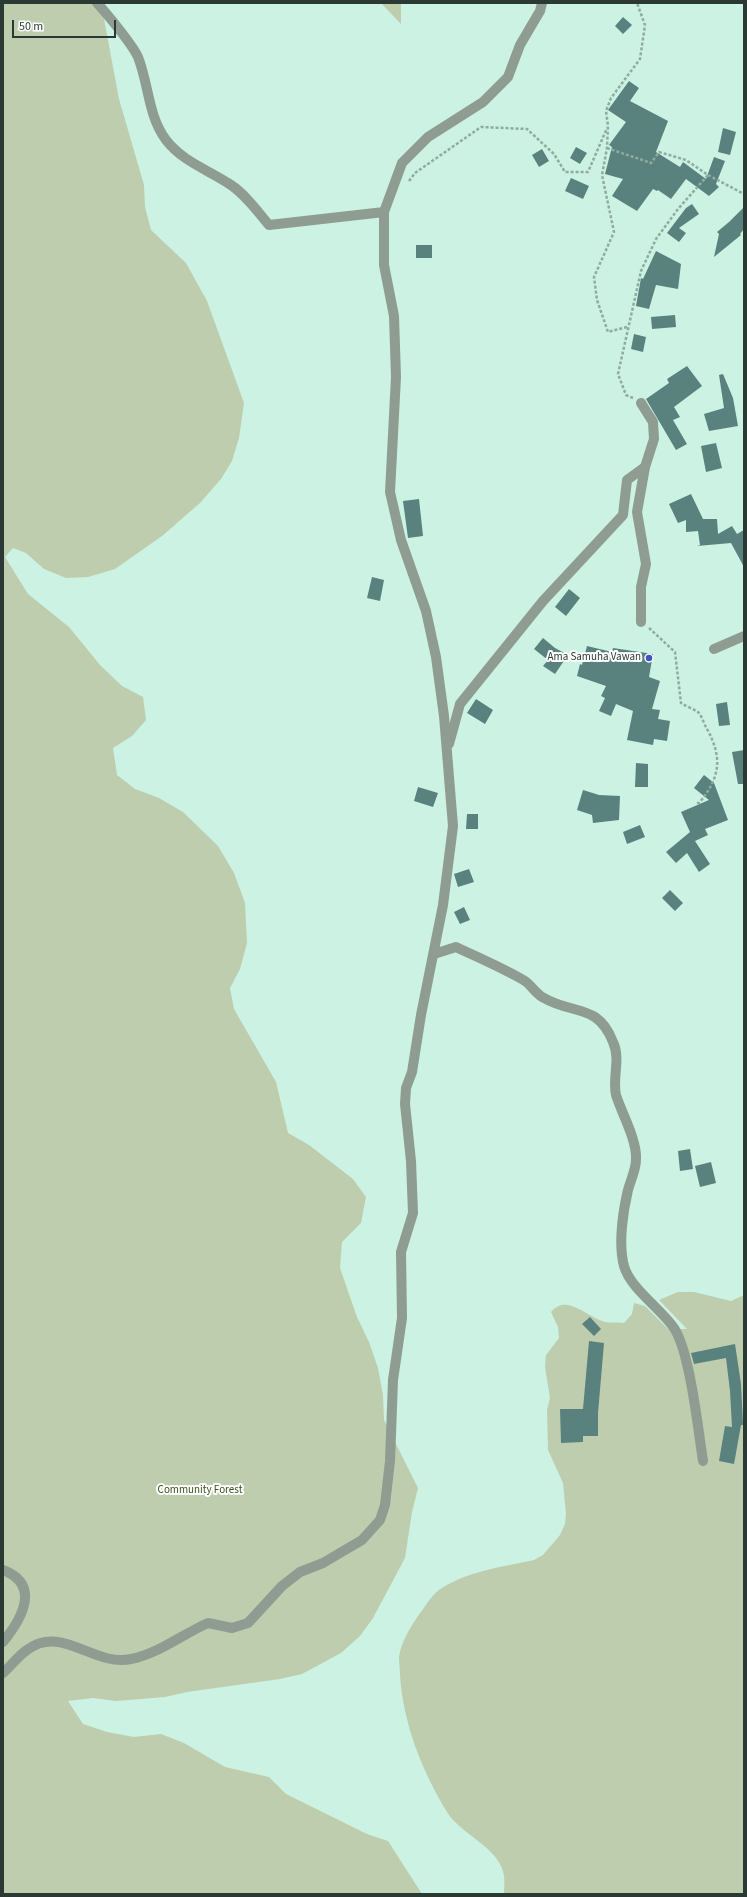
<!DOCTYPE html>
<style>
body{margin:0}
#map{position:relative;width:747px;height:1897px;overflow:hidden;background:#cbf2e2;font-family:"Source Sans 3",sans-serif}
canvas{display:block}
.frame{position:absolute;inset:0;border:4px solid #2a3933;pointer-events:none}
.scale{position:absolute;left:12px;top:20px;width:104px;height:18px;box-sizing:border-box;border:2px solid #2a3933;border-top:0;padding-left:5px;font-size:12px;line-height:14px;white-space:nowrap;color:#2a3933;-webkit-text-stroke:3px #fff;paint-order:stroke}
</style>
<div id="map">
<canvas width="747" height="1897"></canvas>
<div class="frame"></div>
<div class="scale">50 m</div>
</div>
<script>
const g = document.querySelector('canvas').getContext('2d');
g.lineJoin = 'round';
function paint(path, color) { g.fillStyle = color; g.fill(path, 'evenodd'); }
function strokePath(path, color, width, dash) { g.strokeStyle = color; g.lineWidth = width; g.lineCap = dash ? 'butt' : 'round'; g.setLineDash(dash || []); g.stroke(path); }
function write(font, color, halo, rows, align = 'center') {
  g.font = font + ' "Source Sans 3",sans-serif'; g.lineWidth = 4; g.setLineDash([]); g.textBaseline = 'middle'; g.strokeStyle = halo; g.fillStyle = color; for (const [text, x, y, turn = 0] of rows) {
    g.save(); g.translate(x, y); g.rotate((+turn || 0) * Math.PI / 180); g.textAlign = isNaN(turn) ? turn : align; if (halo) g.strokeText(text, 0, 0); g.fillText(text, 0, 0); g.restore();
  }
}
const green = new Path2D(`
 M 3,3 L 101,3 L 119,99 L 144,185 L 145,207 L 151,230 L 186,263 L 207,301 L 244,403 L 239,438 L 232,461 L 221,479 L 200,503 L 162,536 L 115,569 L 88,577 L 66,578 L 44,569 L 26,553 L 13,548 L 5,557 L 28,594 L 69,627 L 100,665 L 122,686 L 143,697 L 146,720 L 132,736 L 113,748 L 117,775 L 135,789 L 159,798 L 183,812 L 218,846 L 234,873 L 245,903 L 247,943 L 240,969 L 230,988 L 234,1009 L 276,1082 L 288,1133 L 309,1145 L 353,1179 L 366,1197 L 361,1223 L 342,1242 L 340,1268 L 357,1317 L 369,1342 L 378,1368 L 383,1395 L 384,1420 L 418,1488 L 412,1512 L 405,1558 L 373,1618 L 360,1636 L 341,1653 L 302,1674 L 280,1679 L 187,1692 L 165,1697 L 116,1701 L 93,1698 L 68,1701 L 83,1724 L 107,1732 L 134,1737 L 161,1734 L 184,1743 L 225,1767 L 269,1777 L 286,1794 L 367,1834 L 388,1841 L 422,1894 L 3,1894 Z
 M 381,3 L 401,3 L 401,24 Z
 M 678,1292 L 694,1292 L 731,1301 L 744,1295 L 744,1894 L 504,1894 C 504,1888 505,1882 504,1876 C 501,1848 461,1835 447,1812 C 422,1771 403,1723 400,1675 C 400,1669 399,1663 399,1657 C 401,1642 410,1628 418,1616 C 425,1607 430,1597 439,1590 C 467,1571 502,1567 534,1560 L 543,1555 L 560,1535 L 565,1524 L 566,1514 L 563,1483 L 548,1450 L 547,1410 L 550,1398 L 545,1367 L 546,1355 L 559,1338 L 558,1327 L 551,1312 C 567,1293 586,1317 605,1322 C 611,1323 618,1322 624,1323 L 632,1314 L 634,1303 L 645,1306 L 668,1329 L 687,1329 L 659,1300 Z`);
const building = new Path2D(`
 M 623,17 L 632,25 L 623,34 L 615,26 Z
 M 629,81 L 639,88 L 630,101 L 668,121 L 656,152 L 680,167 L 683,162 L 706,179 L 714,157 L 725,161 L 716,184 L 719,187 L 709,196 L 686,179 L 671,199 L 658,190 L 657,191 L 653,189 L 637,211 L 612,196 L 623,179 L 605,174 L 612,147 L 609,145 L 626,122 L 608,110 Z
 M 723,128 L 736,132 L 730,155 L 718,152 Z
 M 576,147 L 587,153 L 580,164 L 570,158 Z
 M 542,149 L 549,161 L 539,167 L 532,155 Z
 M 571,178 L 589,186 L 583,199 L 565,191 Z
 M 692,204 L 699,214 L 679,228 L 686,233 L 679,242 L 667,233 L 686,208 Z
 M 744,207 L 744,229 L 740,234 L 741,235 L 714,257 L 719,234 L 717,232 L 729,222 Z
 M 416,245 L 432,245 L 432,258 L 416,258 Z
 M 656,251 L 681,264 L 678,289 L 656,285 L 649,309 L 636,306 L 641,278 L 643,279 Z
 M 675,315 L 676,327 L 652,329 L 651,317 Z
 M 634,334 L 646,337 L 643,352 L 631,349 Z
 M 687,366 L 702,386 L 674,407 L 680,417 L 673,420 L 687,444 L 676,450 L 646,399 L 669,383 L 667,379 Z
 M 723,374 L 733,398 L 738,426 L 709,431 L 704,414 L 724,408 L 719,375 Z
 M 716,443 L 722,468 L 706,472 L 701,446 Z
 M 691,494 L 703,519 L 717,519 L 718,534 L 732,526 L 737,534 L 744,530 L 744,567 L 731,543 L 697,546 L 700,545 L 698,531 L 686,532 L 686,520 L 678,523 L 669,504 Z
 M 419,499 L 423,536 L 408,538 L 403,501 Z
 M 372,577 L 384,580 L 380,601 L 367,598 Z
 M 569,589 L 580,598 L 566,616 L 555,607 Z
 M 543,638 L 555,648 L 568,655 L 555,674 L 543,666 L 548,660 L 534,649 Z
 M 587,646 L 612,652 L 613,648 L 653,654 L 649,677 L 660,681 L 652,709 L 660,710 L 658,719 L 670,721 L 667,741 L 654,739 L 653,745 L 627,740 L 633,711 L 616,704 L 611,716 L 599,711 L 605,698 L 601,696 L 606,686 L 577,676 L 580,664 L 582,665 Z
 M 476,699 L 493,710 L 485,724 L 467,713 Z
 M 727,702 L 730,725 L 719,726 L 716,704 Z
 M 744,750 L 744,784 L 738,784 L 732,752 Z
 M 636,763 L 648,764 L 648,787 L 635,787 Z
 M 704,775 L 714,783 L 728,820 L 705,829 L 708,835 L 695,841 L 710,864 L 699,872 L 687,853 L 676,863 L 666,852 L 690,832 L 681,812 L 709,800 L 694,788 Z
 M 418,787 L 438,793 L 433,807 L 414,801 Z
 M 583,790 L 599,795 L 620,796 L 619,820 L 593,823 L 592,815 L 577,810 Z
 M 467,814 L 478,814 L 478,829 L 466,829 Z
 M 640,825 L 645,837 L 627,844 L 623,832 Z
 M 469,869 L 474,882 L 458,887 L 454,874 Z
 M 670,890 L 683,903 L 675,911 L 662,898 Z
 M 464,907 L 470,920 L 460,924 L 454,912 Z
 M 690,1149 L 693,1169 L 680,1171 L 678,1151 Z
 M 711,1162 L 716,1183 L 700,1187 L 695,1166 Z
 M 590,1317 L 601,1329 L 594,1336 L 582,1324 Z
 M 589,1341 L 604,1343 L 598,1413 L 598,1436 L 583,1436 L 583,1442 L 561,1443 L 560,1409 L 583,1409 Z
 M 735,1344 L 741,1384 L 743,1425 L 741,1425 L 734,1464 L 719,1461 L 725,1426 L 732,1427 L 730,1391 L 726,1358 L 694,1364 L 691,1353 Z`);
const path = new Path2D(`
 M 607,148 L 651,163 L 659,152 L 686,160 L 708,175 L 744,194
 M 409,181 L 415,173 L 481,127 L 527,129 L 554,154 L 565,172 L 588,172 L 607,128
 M 627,327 L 608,332 L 597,300 L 594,277 L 614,232 L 602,175 L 607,148 L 608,126 L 606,111 L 611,98 L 640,59 L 645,25 L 637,3
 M 633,398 L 626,395 L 618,374 L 641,271 L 656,239 L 678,209 L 708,175
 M 649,628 L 675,652 L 681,703 C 686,706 693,709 698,712 C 702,716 704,724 707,729 C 723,758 720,778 699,803 L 696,803`);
const minor = new Path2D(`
 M 97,3 C 107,14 132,44 138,57 C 149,85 148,116 166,140 C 183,162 209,170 231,185 C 246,195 258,212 269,225 L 384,212
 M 641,622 L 641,587 L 646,564 L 637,512 L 645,467
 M 714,649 L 744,636
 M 449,744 L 460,704 L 543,601 L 623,515 L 627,480 L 645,467 L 654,439 L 653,422 L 641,403
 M 434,954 L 456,947 C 479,958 503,968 525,981 C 532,986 536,994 544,998 C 573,1015 598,1003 613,1042 C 621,1059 612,1078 616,1095 C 622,1114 637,1140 636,1159 C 636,1170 631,1179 628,1190 C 623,1211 618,1244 624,1266 C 630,1288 660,1308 674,1328 C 690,1352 698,1429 703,1461
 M 3,1570 C 42,1585 21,1620 3,1642
 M 3,1673 C 11,1666 18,1656 27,1650 C 62,1624 93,1667 131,1659 C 158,1654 183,1634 208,1623 L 232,1628 L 248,1623 L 282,1586 L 300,1572 L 323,1563 L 362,1540 L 380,1520 L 385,1505 L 390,1461 L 393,1380 L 402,1318 L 401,1252 L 413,1213 L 411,1161 L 405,1104 L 406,1088 L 412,1072 L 421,1015 L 443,905 L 453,826 L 444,716 L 436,657 L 426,611 L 401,540 L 390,492 L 396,377 L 394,316 L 384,265 L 384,212 L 402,163 L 428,137 L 483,102 L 508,77 L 520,45 L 540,11 L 542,3`);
const markers = [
 [649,658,4,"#4052c5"]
];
const poiNames = [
 ["Ama Samuha Vawan",641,658]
];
const parkNames = [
 ["Community Forest",200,1491]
];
paint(green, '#becdae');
paint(building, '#59817e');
strokePath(path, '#8eaca0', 2.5, [3, 2]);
strokePath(minor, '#8f9c91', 10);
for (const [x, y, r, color] of markers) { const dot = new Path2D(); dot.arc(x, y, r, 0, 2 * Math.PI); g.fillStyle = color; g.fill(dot); strokePath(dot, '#fff', 1.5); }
write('11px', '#2a3933', '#fff', poiNames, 'right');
write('11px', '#3a4f1e', '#fff', parkNames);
</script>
